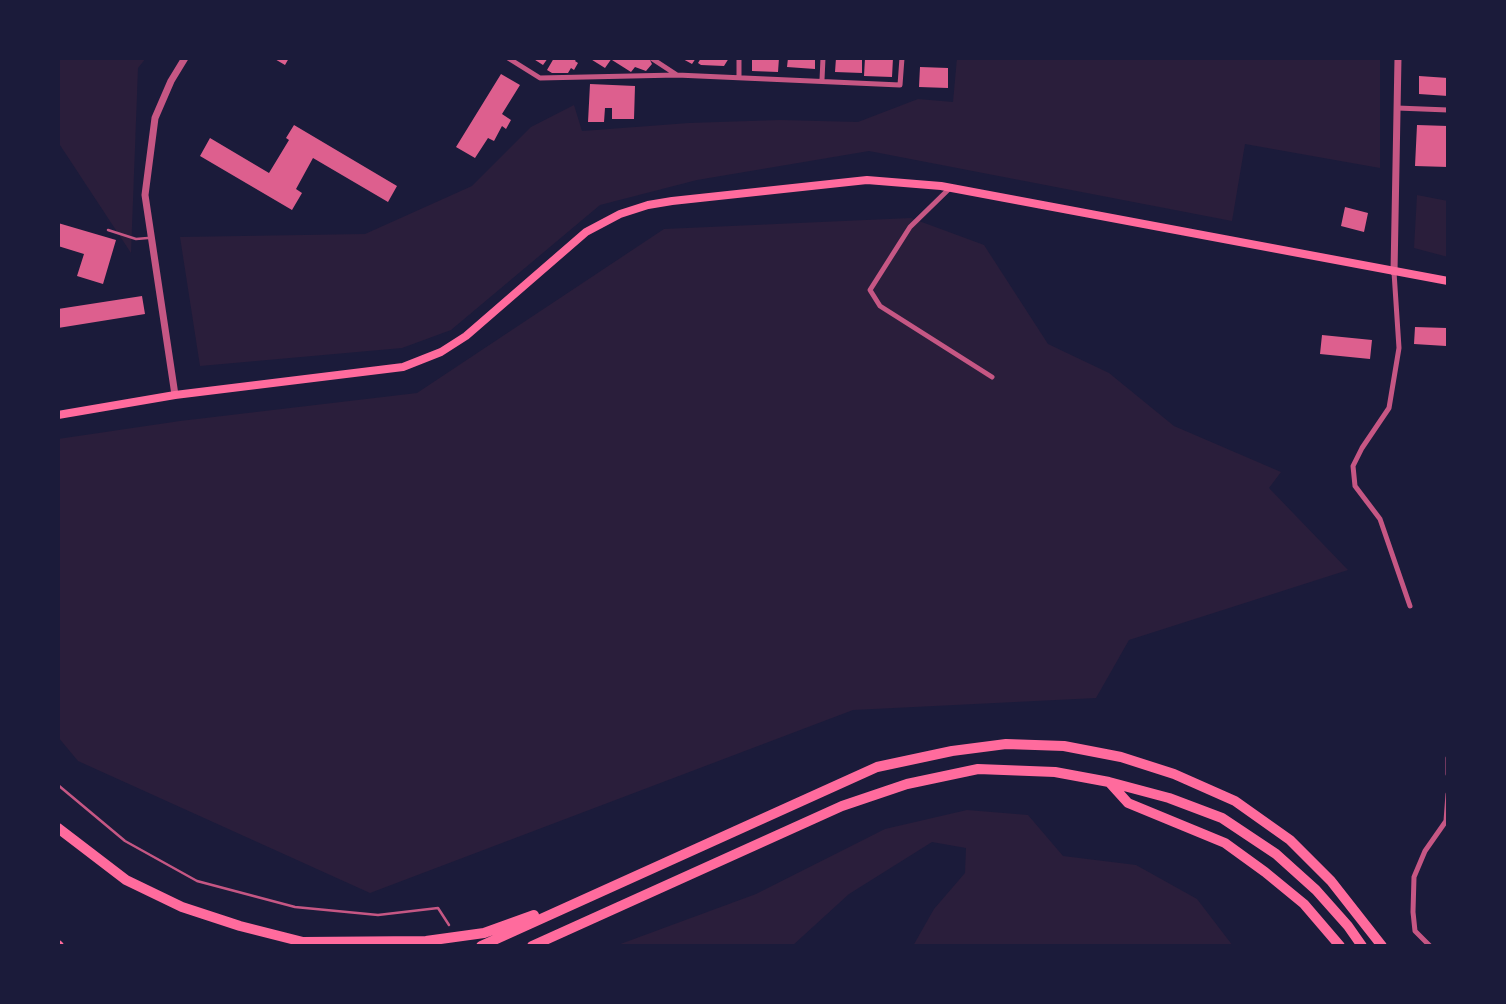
<!DOCTYPE html>
<style>
body{margin:0}
#map{position:relative;width:1506px;height:1004px;overflow:hidden;background:#1b1b3a;font-family:"Work Sans",sans-serif}
canvas{display:block}
.frame{position:absolute;inset:0;border:60px solid #1b1b3a;pointer-events:none}
</style>
<div id="map">
<canvas width="1506" height="1004"></canvas>
<div class="frame"></div>
</div>
<script>
const g = document.querySelector('canvas').getContext('2d');
g.lineJoin = 'round';
function paint(path, color) { g.fillStyle = color; g.fill(path, 'evenodd'); }
function strokePath(path, color, width, dash) { g.strokeStyle = color; g.lineWidth = width; g.lineCap = dash ? 'butt' : 'round'; g.setLineDash(dash || []); g.stroke(path); }
const green = new Path2D(`
 M 58,58 L 146,58 L 138,68 L 131,253 L 58,142 Z
 M 957,58 L 1380,58 L 1380,168 L 1245,144 L 1232,221 L 869,151 L 697,180 L 600,205 L 451,330 L 402,348 L 200,366 L 180,237 L 365,234 L 472,186 L 531,127 L 574,105 L 582,131 L 689,123 L 780,120 L 858,122 L 918,99 L 953,102 Z
 M 1417,195 L 1448,201 L 1448,257 L 1414,248 Z
 M 911,218 L 984,245 L 1048,344 L 1109,373 L 1174,426 L 1281,472 L 1269,488 L 1348,570 L 1129,640 L 1096,698 L 853,710 L 370,893 L 78,761 L 58,737 L 58,439 L 180,421 L 417,393 L 664,229 Z
 M 967,810 L 1028,815 L 1063,856 L 1136,865 L 1197,899 L 1233,946 L 913,946 L 934,909 L 965,873 L 966,848 L 932,842 L 849,894 L 792,946 L 615,946 L 756,894 L 885,829 Z`);
const building = new Path2D(`
 M 273,58 L 289,58 L 285,65 Z
 M 532,58 L 548,58 L 543,65 Z
 M 554,58 L 577,58 L 575,61 L 578,63 L 574,70 L 571,68 L 568,73 L 552,73 L 547,70 Z
 M 589,58 L 612,58 L 605,68 Z
 M 614,58 L 649,58 L 652,64 L 646,71 L 635,67 L 631,72 L 612,60 Z
 M 681,58 L 696,58 L 692,64 Z
 M 701,58 L 729,58 L 724,66 L 701,65 L 698,63 Z
 M 752,58 L 779,58 L 778,72 L 752,71 Z
 M 788,58 L 815,58 L 815,69 L 787,67 Z
 M 836,58 L 862,58 L 862,73 L 835,72 Z
 M 865,58 L 893,58 L 892,77 L 864,76 Z
 M 920,67 L 948,68 L 948,88 L 919,87 Z
 M 501,74 L 520,85 L 502,114 L 511,120 L 506,129 L 502,126 L 494,141 L 488,138 L 475,158 L 456,147 Z
 M 1419,76 L 1448,78 L 1448,96 L 1419,94 Z
 M 590,84 L 635,86 L 634,119 L 612,119 L 612,108 L 605,108 L 604,122 L 588,122 Z
 M 294,125 L 397,186 L 388,202 L 313,158 L 296,189 L 302,193 L 292,210 L 200,156 L 210,138 L 269,173 L 289,140 L 286,138 Z
 M 1417,125 L 1448,126 L 1448,167 L 1415,166 Z
 M 1345,207 L 1368,213 L 1364,232 L 1341,226 Z
 M 58,223 L 116,240 L 103,284 L 77,276 L 84,254 L 58,246 Z
 M 142,296 L 145,314 L 58,328 L 58,309 Z
 M 1415,327 L 1447,328 L 1446,346 L 1414,344 Z
 M 1322,335 L 1372,340 L 1370,359 L 1320,354 Z`);
const service = new Path2D(`
 M 108,230 L 136,239 L 148,238
 M 58,785 L 125,841 L 197,881 L 295,907 L 378,915 L 438,908 L 449,925`);
const minor = new Path2D(`
 M 508,58 L 540,78 L 677,75 L 900,85 L 902,58
 M 651,58 L 677,75
 M 739,77 L 739,58
 M 822,80 L 823,58
 M 1397,108 L 1448,110
 M 950,188 L 910,227 L 870,290 L 880,306 L 992,377
 M 1394,272 L 1399,348 L 1389,408 L 1362,448 L 1353,466 L 1355,486 L 1380,519 L 1410,606
 M 1448,758 L 1448,774
 M 1430,946 L 1415,931 L 1413,912 L 1414,877 L 1425,851 L 1446,821 L 1448,794`);
const tertiary = new Path2D(`
 M 1394,272 L 1398,58
 M 175,395 L 145,195 L 155,118 L 171,81 L 185,58`);
const secondary = new Path2D(`
 M 58,415 L 175,395 L 403,367 L 441,352 L 466,336 L 586,232 L 620,214 L 648,205 L 672,201 L 867,180 L 941,186 L 1448,281`);
const motorway = new Path2D(`
 M 1109,782 L 1128,803 L 1225,843 L 1265,872 L 1304,904 L 1340,946
 M 58,828 L 126,880 L 182,907 L 240,926 L 303,942 L 426,941 L 484,933 L 534,915
 M 58,945 L 59,946
 M 481,946 L 877,767 L 952,751 L 1006,744 L 1064,746 L 1121,757 L 1174,774 L 1235,801 L 1290,840 L 1331,881 L 1382,946
 M 532,946 L 842,806 L 907,784 L 978,769 L 1055,772 L 1109,782 L 1169,798 L 1222,818 L 1276,854 L 1316,890 L 1348,926 L 1362,946`);
paint(green, '#2a1e3b');
paint(building, '#dd5f8e');
strokePath(service, '#c65784', 2.5);
strokePath(minor, '#c65784', 5);
strokePath(tertiary, '#c65784', 7);
strokePath(secondary, '#ff6b9d', 8);
strokePath(motorway, '#ff6b9d', 10);
</script>
